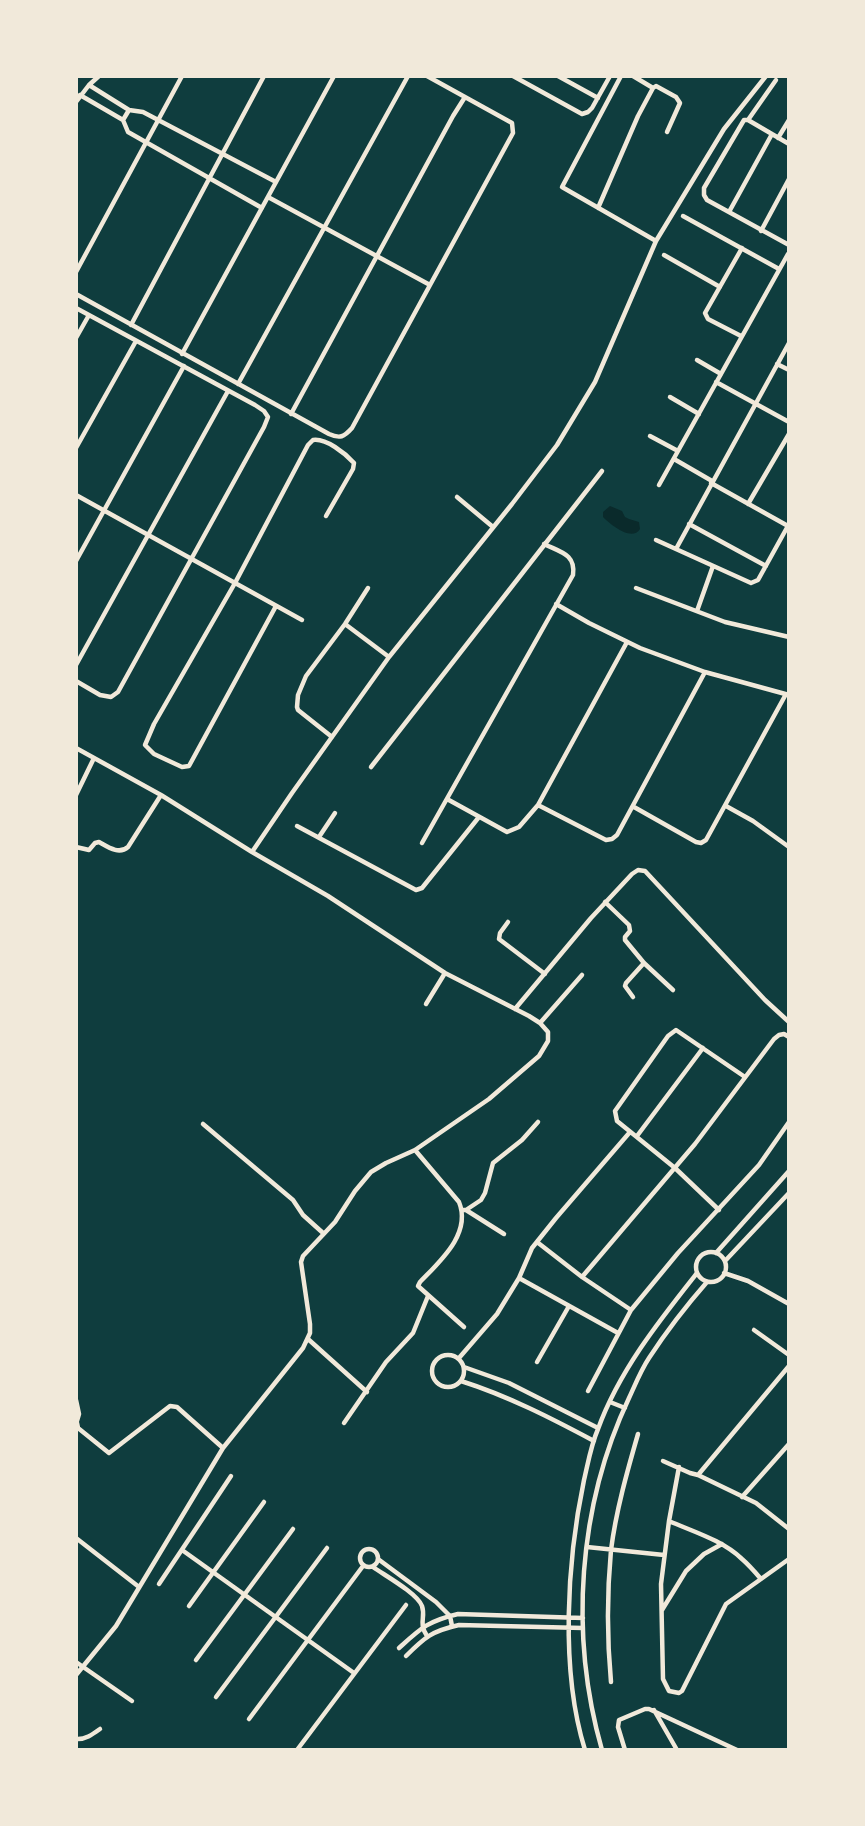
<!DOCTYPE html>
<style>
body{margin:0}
#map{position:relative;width:865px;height:1826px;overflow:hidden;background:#0f3d3e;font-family:"DM Sans",sans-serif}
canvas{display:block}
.frame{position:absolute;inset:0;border:78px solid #f1e9da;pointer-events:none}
</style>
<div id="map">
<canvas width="865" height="1826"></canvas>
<div class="frame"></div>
</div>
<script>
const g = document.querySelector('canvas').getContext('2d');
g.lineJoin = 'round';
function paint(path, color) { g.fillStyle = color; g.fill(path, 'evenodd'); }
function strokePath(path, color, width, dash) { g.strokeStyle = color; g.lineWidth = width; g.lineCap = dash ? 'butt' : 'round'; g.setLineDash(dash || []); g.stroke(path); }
const water = new Path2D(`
 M 610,506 L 622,511 L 625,517 L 629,519 L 639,522 L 640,529 C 632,542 611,525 603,517 L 603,512 Z`);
const minor = new Path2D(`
 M 513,76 L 582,114 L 588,112 L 592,108 L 610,76
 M 558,76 L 598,98
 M 621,76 L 562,187 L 656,241
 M 633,76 L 653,88
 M 89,85 L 129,110
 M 80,95 L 123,120
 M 76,102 L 89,85 L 99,76
 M 748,120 L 776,80
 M 778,138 L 789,120
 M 789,144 L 748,120 L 744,120 L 704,188 L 704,195 L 707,200 L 789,245
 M 268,197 L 430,285
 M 262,208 L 128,132 L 123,120 L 129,110 L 143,112 L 276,182
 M 598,208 L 638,116 L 653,88 L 656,86 L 676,97 L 680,103 L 667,132
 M 729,212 L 772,134
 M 683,216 L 779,269
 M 761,231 L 789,179
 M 664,255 L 720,287
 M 76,272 L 182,76
 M 76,294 L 329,434 C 340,439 344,437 352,428 L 513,133 L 512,123 L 427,76
 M 76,308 L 255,405 L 264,411 L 268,417 L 264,427 L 118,692 L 111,697 L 100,695 L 76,681
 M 131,325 L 264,76
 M 741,336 L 708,319 L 705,313 L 742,248
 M 76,338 L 89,315
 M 182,354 L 334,76
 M 697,360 L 721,374
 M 777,364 L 789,370
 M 716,382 L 789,422
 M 238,384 L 408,76
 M 670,397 L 699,414
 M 291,414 L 453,116 L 465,97
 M 650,436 L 678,451
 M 76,448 L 136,341
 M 674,459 L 712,481
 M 711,483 L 788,526
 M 659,485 L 788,254
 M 76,495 L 302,620
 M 457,497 L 493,527
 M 748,504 L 789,434
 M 689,524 L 766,566
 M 656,540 L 751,583 L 758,580 L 789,524
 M 676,549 L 789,343
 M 76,561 L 184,366
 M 636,588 L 725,622 L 789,637
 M 556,604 L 589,623 L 640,648 L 705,672 L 789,695
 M 276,606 L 189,766 L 182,767 L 154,754 L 145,745 L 154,724 L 235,583 L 308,445 L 313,440 C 326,438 345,453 354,463 L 353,469 L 326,516
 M 697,611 L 713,566
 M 345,624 L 389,657
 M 76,665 L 228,391
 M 332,737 L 298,710 L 297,707 L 298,695 L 306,676 L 345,624 L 368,588
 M 76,748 L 161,795 L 252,852 L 292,793 L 389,657 L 512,504 L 557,445 L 595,382 L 656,241 L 724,129 L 766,76
 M 371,767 L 602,471
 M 76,795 L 94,758
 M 447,799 L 507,832 L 519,827 L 538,805 L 627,642
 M 538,805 L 606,840 L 612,839 L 617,835 L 705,672
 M 726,806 L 753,821 L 789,847
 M 634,807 L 696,842 L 701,843 L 706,840 L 786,694
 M 297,826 L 416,890 L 422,888 L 479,817
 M 319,837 L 335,813
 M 422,843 L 573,575 C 576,554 560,552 544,544
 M 76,847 L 89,850 L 95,843 L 99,842 C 108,847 119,855 128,847 L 161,795
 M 605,902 L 629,925 L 630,931 L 625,937 L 625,940 L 644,963 L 673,990
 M 508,922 L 500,933 L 499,939 L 545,974
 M 633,997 L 625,986 L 626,983 L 644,963
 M 426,1004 L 445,973
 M 515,1009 L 591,918 L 632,874 L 638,870 L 645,871 L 765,1000 L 789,1022
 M 540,1023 L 582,975
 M 203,1124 L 293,1200 L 303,1215 L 323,1233
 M 637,1136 L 703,1048
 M 415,1150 L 459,1202 C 472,1234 439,1262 420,1282 L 418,1286 L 464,1327
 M 462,1210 L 466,1210 L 481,1200 L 485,1193 L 493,1163 L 522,1140 L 538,1122
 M 466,1210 L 504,1234
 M 719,1210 L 675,1168 L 617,1121 L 615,1111 L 668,1036 L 676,1030 L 745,1077
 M 537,1242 L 582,1277 L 631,1310
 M696 1267a15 15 0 1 1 30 0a15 15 0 1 1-30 0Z
 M 716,1253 L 789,1171
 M 725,1261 L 789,1193
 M 724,1273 L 748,1281 L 789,1304
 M 582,1277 L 695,1144 L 774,1039 L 779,1035 L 784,1034 L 789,1037
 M 519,1278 L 618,1333
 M 754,1330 L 789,1355
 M 308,1339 L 367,1392
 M432 1371a16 16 0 1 1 32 0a16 16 0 1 1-32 0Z
 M 459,1358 L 497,1314 L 519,1278 L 532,1248 L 556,1218 L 630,1132
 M 537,1362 L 569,1306
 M 464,1367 L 509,1383 L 598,1428
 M 461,1381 C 508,1396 551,1418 594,1441
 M 588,1391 L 631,1310 L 678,1253 L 759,1165 L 789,1122
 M 76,1400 L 79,1414 L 76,1424
 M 610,1402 L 625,1408
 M 77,1423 L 78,1428 L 109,1453 L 170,1406 L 177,1407 L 223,1448
 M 344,1423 L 386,1362 L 413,1333 L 428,1296
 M 663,1461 L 690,1473 L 698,1475 L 756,1503 L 789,1529
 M 679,1467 L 669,1521 L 661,1584 L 663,1679 L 669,1691 L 679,1693 L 682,1691 L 726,1604 L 789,1559
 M 698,1475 L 789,1366
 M 742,1497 L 789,1444
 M 669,1521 C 694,1532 722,1540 742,1559 C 749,1565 755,1572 761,1579
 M 76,1538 L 139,1587
 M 587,1547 L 664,1555
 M360 1558a9 9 0 1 1 18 0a9 9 0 1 1-18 0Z
 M 182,1550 L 354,1673
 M 378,1559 L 436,1602 L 450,1616 L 452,1626
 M 373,1567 C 384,1575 417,1593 422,1606 C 426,1618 418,1622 427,1636
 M 159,1584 L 231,1476
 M 189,1606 L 264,1502
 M 662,1610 L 686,1571 L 704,1554 L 722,1544
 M 399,1648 C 421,1628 428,1621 458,1614 L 583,1618
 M 406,1656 C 425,1637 432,1631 459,1625 L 583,1628
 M 196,1660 L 293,1529
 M 76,1662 L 132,1701
 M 76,1675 L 116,1626 L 223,1448 L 303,1348 L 310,1333 L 310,1324 L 301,1262 L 303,1256 L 335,1222 L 355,1191 L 371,1172 L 386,1163 L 415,1150 L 489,1099 L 539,1056 L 548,1041 L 548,1032 L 540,1023 L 529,1016 L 445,973 L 328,896 L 252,852
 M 611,1682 C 607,1639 607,1593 611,1550 C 616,1511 627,1472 638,1434
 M 216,1697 L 327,1548
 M 654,1710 L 677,1750
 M 249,1719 L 363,1566
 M 76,1739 C 85,1740 93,1734 100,1729
 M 297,1750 L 406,1605
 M 585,1750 C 560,1670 567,1561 584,1480 C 588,1463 591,1445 598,1429 C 619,1371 659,1321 697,1273
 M 602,1750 C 569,1635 578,1506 629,1398 C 635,1385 641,1370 649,1358 C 666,1332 686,1306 707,1282
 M 625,1750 L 618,1727 L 619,1720 L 645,1709 L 649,1709 L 737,1750`);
paint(water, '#0a2a2b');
strokePath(minor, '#f1e9da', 4.5);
</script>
